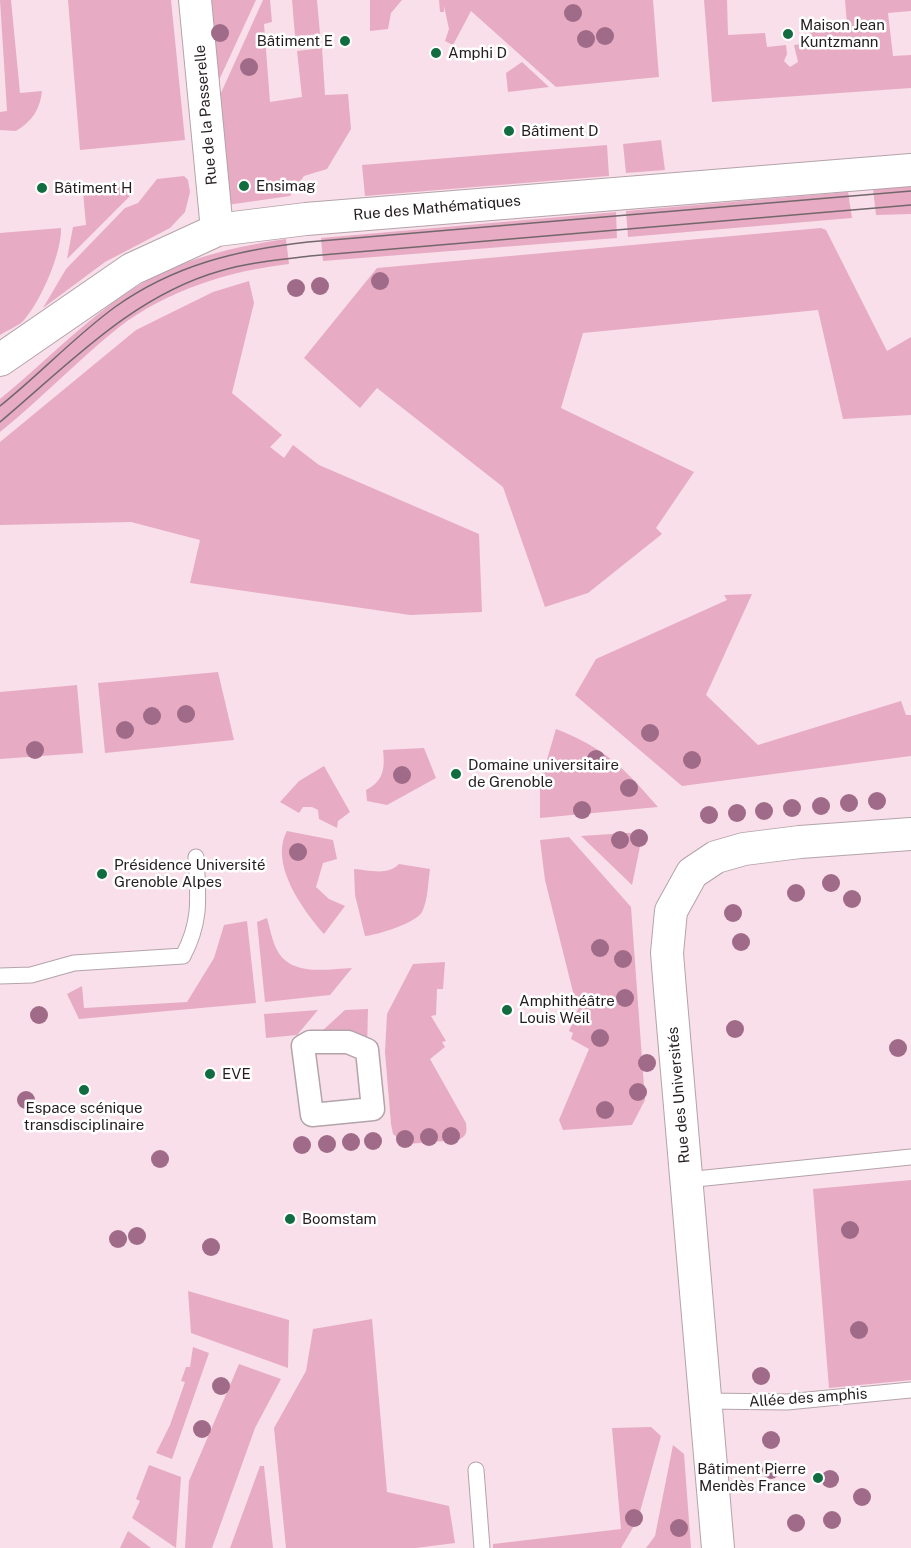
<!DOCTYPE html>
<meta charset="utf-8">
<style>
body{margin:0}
canvas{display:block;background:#feecf3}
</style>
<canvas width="911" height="1548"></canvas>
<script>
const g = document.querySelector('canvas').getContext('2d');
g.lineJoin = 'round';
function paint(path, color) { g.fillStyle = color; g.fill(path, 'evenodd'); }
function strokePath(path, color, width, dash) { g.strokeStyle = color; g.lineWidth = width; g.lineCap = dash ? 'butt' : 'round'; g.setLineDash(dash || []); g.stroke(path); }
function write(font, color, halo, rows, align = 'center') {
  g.font = font + ' "Public Sans",sans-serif'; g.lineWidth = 5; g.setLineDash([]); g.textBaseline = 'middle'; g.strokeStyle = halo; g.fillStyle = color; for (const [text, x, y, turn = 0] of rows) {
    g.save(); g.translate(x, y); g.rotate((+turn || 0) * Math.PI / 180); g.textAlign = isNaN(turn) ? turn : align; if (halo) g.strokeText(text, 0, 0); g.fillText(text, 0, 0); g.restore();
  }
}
const built = new Path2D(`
 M 0,0 L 911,0 L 911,1548 L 0,1548 Z`);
const green = new Path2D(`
 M 0,0 L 11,0 L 20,93 L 42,91 C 40,110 32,121 16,131 L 0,130 L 0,112 L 7,111 Z
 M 68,0 L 171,0 L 185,140 L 80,150 Z
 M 206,0 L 256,0 L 214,91 Z
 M 263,0 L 270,0 L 272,22 L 264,24 L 270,102 L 302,97 L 297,51 L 322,48 L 325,95 L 348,94 L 351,129 L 327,169 L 304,176 L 290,196 L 220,206 L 216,104 Z
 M 292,0 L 317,0 L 320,34 L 295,36 Z
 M 370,0 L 402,0 L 391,13 L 388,29 L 370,31 Z
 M 439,0 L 653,0 L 659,77 L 556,87 L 471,11 L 453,45 L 445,41 L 449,29 L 444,6 L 444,12 L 440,12 Z
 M 704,0 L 727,0 L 728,35 L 765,33 L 767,47 L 786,45 L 787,54 L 784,61 L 790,67 L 798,62 L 794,45 L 811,43 L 809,29 L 847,24 L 845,0 L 911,0 L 911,11 L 888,13 L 893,56 L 911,55 L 911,88 L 712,102 Z
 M 522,62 L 549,87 L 508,92 L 506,73 Z
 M 661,140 L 665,170 L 626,173 L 623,144 Z
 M 607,145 L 609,176 L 365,196 L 362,165 Z
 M 184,176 L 188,180 L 190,192 L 185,212 L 170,228 L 105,262 L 43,308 L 66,269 L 125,208 L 138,203 L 157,179 Z
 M 132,185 L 131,195 L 67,259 L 73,227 L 86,225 L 83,192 Z
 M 911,186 L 911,214 L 876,215 L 873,189 Z
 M 848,192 L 852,218 L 628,237 L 626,211 Z
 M 616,212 L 617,238 L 323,261 L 321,238 Z
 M 61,228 C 62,252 41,301 24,320 C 19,326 7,330 0,335 L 0,233 Z
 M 821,228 L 826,230 L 887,351 L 911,337 L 911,415 L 843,419 L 818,310 L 583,333 L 561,408 L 694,472 L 656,528 L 662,534 L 588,593 L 545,607 L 503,487 L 377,388 L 360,408 L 304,358 L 377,268 Z
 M 286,239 L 289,264 C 229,271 167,290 118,328 C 77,361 41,399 0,432 L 0,399 C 48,360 92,312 146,281 C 189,257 238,246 286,239 Z
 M 249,281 L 254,303 L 232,393 L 282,435 L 270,447 L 284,458 L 293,445 L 319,465 L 479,534 L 482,612 L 410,615 L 190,583 L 200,540 L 131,522 L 0,525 L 0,442 L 136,330 L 213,292 Z
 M 752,594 L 706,695 L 758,745 L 901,701 L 906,715 L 911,715 L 911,756 L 682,786 L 575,695 L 596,659 L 727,600 L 724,595 Z
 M 218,672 L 234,740 L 105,753 L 98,683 Z
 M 77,685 L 83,753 L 0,759 L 0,692 Z
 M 556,729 C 605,748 624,768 658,807 L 540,818 L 540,783 Z
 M 424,748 L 436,778 L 387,805 L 367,801 L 366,790 C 384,781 385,768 383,750 Z
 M 324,766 L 350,812 L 338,821 L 337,828 L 319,819 L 318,810 L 312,807 L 303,807 L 299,813 L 280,802 L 299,781 Z
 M 287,831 L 333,840 L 337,859 L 323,863 L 316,887 L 329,899 L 345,906 L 324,934 C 303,910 269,864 287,831 Z
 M 643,832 L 632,885 L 581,836 Z
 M 569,837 L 631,907 L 645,1100 L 632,1125 L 563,1130 L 559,1120 L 589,1049 L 571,1039 L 573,1033 L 569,1031 L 580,1004 L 576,1004 L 545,880 L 540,840 Z
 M 399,864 L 430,869 C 428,882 428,900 422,912 C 416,923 377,935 365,936 L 355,895 L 354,869 C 369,870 388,876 399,864 Z
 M 267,918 C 270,928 272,941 277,950 C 291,977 328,969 352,968 L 330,995 L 265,1002 L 257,922 Z
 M 247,921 L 256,1003 L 79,1019 L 67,994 L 82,986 L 84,1008 L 187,1002 L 214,958 L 224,925 Z
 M 445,962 L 443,989 L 437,989 L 436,1015 L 431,1016 L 446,1041 L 442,1042 L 445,1047 L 430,1059 L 466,1123 C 467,1132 467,1136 458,1140 L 407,1144 L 393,1134 L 391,1124 L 385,1052 L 387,1014 L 413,964 Z
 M 368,1009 L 367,1050 L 310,1042 L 345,1010 Z
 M 318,1010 L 297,1035 L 266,1038 L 264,1014 Z
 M 911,1180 L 911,1380 L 829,1388 L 813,1189 Z
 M 188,1291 L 289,1320 L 288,1368 L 191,1333 Z
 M 372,1319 L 387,1492 L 449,1506 L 455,1543 L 416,1548 L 286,1548 L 274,1428 L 306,1371 L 313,1329 Z
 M 193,1347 L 209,1353 L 172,1459 L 156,1453 L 170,1425 L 185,1382 L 181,1381 L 186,1367 L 190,1367 Z
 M 239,1364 L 281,1379 L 255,1428 L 212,1548 L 185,1548 L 189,1481 Z
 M 651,1427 L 661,1436 L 638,1519 L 621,1548 L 493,1548 L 493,1544 L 621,1529 L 612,1428 Z
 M 673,1445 L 684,1454 L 691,1548 L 646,1548 L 655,1536 Z
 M 149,1465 L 181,1477 L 176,1548 L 132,1518 L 140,1501 L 136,1499 Z
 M 260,1466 L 264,1466 L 273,1548 L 230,1548 Z
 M 128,1531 L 151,1548 L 120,1548 Z`);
const service = new Path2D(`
 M 0,976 L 31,975 L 74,963 L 183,956 C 202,920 198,896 196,857
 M 686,1180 L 911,1157
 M 705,1401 L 787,1402 L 911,1390
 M 476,1470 L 482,1548`);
const pedestrian = new Path2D(`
 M 310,1042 L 348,1042 L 367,1050 L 373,1109 L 312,1115 L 303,1046 Z`);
const minor = new Path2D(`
 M 195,0 L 217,230
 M 0,360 L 132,269 L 217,230 L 306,219 L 911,170
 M 718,1548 L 670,990 L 667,953 L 671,911 L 692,873 L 716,857 L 744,849 L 800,842 L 911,834`);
const tram = new Path2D(`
 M 0,406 C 39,375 74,337 115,307 C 174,265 237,250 308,242 L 911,191
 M 0,422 C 68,365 132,296 220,271 C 249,262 280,260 310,256 L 911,205`);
const trees = [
 [573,13],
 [220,33],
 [605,36],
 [586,39],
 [249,67],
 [380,281],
 [320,286],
 [296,288],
 [186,714],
 [152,716],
 [125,730],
 [650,733],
 [35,750],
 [596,759],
 [692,760],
 [402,775],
 [629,788],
 [877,801],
 [849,803],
 [821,806],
 [792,808],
 [582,810],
 [764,811],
 [737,813],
 [709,815],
 [639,838],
 [620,840],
 [298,852],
 [831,883],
 [796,893],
 [852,899],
 [733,913],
 [741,942],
 [600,948],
 [623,959],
 [625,998],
 [39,1015],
 [735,1029],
 [600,1038],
 [898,1048],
 [647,1063],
 [638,1092],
 [26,1100],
 [605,1110],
 [451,1136],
 [429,1137],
 [405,1139],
 [373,1141],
 [351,1142],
 [327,1144],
 [302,1145],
 [160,1159],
 [850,1230],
 [137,1236],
 [118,1239],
 [211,1247],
 [859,1330],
 [761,1376],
 [221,1386],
 [202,1429],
 [771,1440],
 [771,1470],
 [830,1479],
 [862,1497],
 [634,1518],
 [832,1520],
 [796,1523],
 [679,1528]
];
const markers = [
 [788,34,6,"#116c3f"],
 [345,41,6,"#116c3f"],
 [436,53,6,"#116c3f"],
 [509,131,6,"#116c3f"],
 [244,186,6,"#116c3f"],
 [42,188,6,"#116c3f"],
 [456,774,6,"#116c3f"],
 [102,874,6,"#116c3f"],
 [507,1010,6,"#116c3f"],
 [210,1074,6,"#116c3f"],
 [84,1090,6,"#116c3f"],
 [290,1219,6,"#116c3f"],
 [818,1478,6,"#116c3f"]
];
const poiNames = [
 ["Maison Jean",800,25],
 ["Kuntzmann",800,42],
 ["Bâtiment E",333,41,"right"],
 ["Amphi D",448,53],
 ["Bâtiment D",521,131],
 ["Ensimag",256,186],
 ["Bâtiment H",54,188],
 ["Domaine universitaire",468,765],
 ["de Grenoble",468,782],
 ["Présidence Université",114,865],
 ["Grenoble Alpes",114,882],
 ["Amphithéâtre",519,1001],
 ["Louis Weil",519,1018],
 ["EVE",222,1074],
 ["Espace scénique",84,1108,"center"],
 ["transdisciplinaire",84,1125,"center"],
 ["Boomstam",302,1219],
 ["Bâtiment Pierre",806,1469,"right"],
 ["Mendès France",806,1486,"right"]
];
const streetNames = [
 ["Rue de la Passerelle",206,115,-95],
 ["Rue des Mathématiques",437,208,-5],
 ["Rue des Universités",679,1095,-95],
 ["Allée des amphis",808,1398,-4]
];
paint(built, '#f9dfe9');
paint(green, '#e7acc3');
strokePath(service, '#b4a3aa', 17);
strokePath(pedestrian, '#b4a3aa', 25);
strokePath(minor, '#b4a3aa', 34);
strokePath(service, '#fff', 15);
strokePath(pedestrian, '#fff', 22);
strokePath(minor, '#fff', 32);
strokePath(tram, '#72676b', 1.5);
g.fillStyle = '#a06b88';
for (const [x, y] of trees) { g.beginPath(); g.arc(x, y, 9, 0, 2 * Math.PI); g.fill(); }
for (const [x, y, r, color] of markers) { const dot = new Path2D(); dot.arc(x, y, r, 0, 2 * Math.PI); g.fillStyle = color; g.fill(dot); strokePath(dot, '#fff', 2); }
write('15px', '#241d20', '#fff', poiNames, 'left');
write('15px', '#241d20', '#fff', streetNames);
</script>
